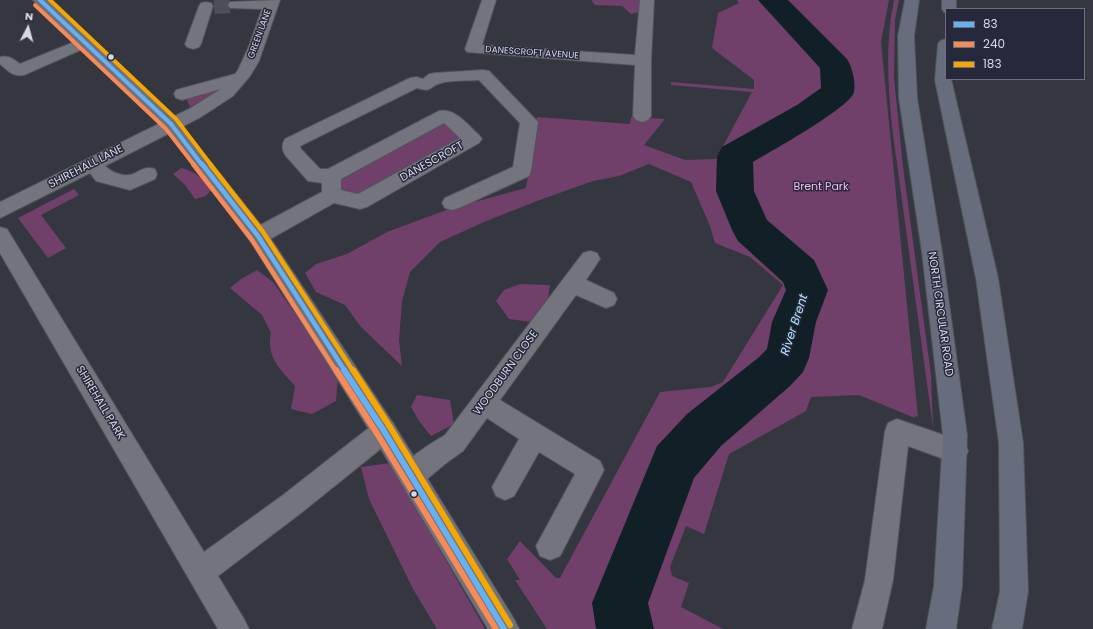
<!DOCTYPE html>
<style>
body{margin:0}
#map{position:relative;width:1093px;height:629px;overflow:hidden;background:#343640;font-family:Poppins,sans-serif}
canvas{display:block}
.legend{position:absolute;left:945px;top:8px;width:140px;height:72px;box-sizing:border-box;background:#26283b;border:1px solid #6d6f7f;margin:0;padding:5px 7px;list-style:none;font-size:12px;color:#d7d9e6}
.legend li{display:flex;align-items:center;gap:8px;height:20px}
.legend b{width:20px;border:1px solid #6d6f7f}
.north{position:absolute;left:8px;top:8px;width:40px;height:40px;-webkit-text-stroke:3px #26283b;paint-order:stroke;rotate:6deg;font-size:11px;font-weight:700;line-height:16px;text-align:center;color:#d7d9e6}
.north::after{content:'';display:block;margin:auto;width:14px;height:18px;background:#d7d9e6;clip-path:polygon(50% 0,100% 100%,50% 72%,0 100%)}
</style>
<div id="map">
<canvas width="1093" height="629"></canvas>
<ul class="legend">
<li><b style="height:5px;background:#66b1f2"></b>83</li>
<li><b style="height:5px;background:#f98a56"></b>240</li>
<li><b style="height:5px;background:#f7a600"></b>183</li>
</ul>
<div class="north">N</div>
</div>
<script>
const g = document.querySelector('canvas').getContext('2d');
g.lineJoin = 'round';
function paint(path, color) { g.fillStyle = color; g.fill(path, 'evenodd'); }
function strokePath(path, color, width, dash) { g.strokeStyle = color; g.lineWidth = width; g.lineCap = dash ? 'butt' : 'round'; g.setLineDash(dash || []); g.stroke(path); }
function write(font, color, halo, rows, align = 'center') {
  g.font = font + ' Poppins,sans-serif'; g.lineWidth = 3; g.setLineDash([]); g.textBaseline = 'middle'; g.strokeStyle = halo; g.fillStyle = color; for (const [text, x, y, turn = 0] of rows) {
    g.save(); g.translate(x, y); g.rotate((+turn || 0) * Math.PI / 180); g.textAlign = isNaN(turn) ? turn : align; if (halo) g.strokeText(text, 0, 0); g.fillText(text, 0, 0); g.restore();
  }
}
const green = new Path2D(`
 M 591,0 L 639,0 L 639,12 L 631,14 L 622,6 L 595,5 Z
 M 737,0 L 889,0 L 881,42 L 918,417 L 915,416 L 915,418 L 859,395 L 811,397 L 806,411 L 729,454 L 704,534 L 686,526 L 670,567 L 672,576 L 689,583 L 681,607 L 723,629 L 547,629 L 515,580 L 520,580 L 507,559 L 520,541 L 556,578 L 560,578 L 660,392 L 711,387 L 723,382 L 783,285 L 750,257 L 715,243 L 710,226 L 691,182 L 649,164 L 619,176 L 593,181 L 537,201 L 484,222 L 440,242 L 410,272 L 402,301 L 399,340 L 402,366 L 361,327 L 345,305 L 316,292 L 305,273 L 316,264 L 347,254 L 387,232 L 449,209 L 526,188 L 537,117 L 630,124 L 631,117 L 665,119 L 644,145 L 685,160 L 716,159 L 752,92 L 671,85 L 671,82 L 754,89 L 754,80 L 712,48 L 718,13 L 739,3 Z
 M 894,0 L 899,0 L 895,20 L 894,77 L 903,167 L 931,375 L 933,428 L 892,127 C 888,84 885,43 894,0 Z
 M 222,89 L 190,107 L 186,98 Z
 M 443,121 L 464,138 L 362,195 L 340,189 L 342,176 Z
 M 181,168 C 195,171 203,179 212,189 L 206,196 L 195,199 L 185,185 L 173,174 Z
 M 74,189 L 79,195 L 41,215 L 66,248 L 48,258 L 18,218 Z
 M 257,270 L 273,282 L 338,375 L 336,401 L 312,414 L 291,409 L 295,386 C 280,369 266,357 271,333 L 262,315 L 230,288 L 241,279 Z
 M 520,284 L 550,285 L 547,304 L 531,322 L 509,319 L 496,301 L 504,290 Z
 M 417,395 L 450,400 L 454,424 L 431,436 L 419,421 L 411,407 Z
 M 390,463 L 484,627 L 485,629 L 437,629 L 413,589 L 369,499 L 361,467 Z`);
const river = new Path2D(`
 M 758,0 L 788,0 L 847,59 C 852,66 856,83 854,92 C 851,107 770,152 753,162 L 754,191 L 767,220 L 814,260 L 828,290 L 816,322 L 809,358 L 803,372 L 790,386 L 721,446 L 694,478 L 648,603 L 654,629 L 596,629 L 592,603 L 657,446 L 687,414 L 758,358 L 767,349 L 772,322 L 786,290 L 783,282 L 738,241 L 732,230 L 716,191 L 717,156 L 722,147 L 797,105 L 821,88 L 820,68 Z`);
const minorTunnel = new Path2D(`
 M 214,6 L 235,5`);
const minor = new Path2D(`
 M 280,0 L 259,61 L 250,76 L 233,96 L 201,117 L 105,166 C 110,171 120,176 128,175 C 138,175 141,165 155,169 L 157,174 L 155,179 L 130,190 L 96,181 L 90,173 L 0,218 L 0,202 L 189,109 L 221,89 L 182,100 L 176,98 L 174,94 L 176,90 L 235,74 L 238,70 L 249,46 L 262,9 L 230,8 L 228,5 L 230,2 Z
 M 482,0 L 496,0 L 482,45 L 635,55 L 640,0 L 654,0 L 651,61 L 651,116 L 648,120 L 642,122 L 636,120 L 633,116 L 635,65 L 467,52 L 465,49 Z
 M 206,2 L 211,3 L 213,6 L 201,44 L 199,47 L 193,49 L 187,47 L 185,44 L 199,6 L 201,3 Z
 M 86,37 L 92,39 L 94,42 L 92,45 L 24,75 C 13,77 8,71 0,64 L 0,57 C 9,55 13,59 20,64 Z
 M 483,70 L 489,71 L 538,122 L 531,171 L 529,176 L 459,208 L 452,210 L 445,208 L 442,203 L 445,198 L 513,167 L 520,123 L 479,80 C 467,81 452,80 441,83 C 429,86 433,93 417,88 L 300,146 L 301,149 L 320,169 L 328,169 L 439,111 C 454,107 468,125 479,135 L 482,139 L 479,143 L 367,207 L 360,209 L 334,203 L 265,242 L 258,244 L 251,242 L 248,236 L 251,230 L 322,192 L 322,183 L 308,181 L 286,156 C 282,150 281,145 285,139 L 410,78 L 416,77 L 423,79 L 429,74 L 435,73 ZM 444,123 L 460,138 L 358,194 L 341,190 L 341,179 Z
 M 0,227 L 7,229 L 204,552 L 283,495 L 375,423 L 384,419 L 393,423 L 396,431 L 393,439 L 301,513 L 218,576 L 244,619 L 249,629 L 218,629 L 0,253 Z
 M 590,251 L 597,253 L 600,259 L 586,280 L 614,293 L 617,299 L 614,305 L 606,308 L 576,295 L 500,400 L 600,461 L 604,470 L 560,556 L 550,560 L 540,556 L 536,546 L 575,474 L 539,452 L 514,496 L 505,500 L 496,496 L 492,487 L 519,439 L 487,418 L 463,451 L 445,464 L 420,485 L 411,489 L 402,485 L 398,476 C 406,457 429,445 445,435 L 583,253 Z
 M 897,419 L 964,442 L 968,451 L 964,460 L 955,463 L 908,446 L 893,580 L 882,629 L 852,629 L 865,580 L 885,431 L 888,423 Z`);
const major = new Path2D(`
 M 33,0 L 49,0 L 177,120 L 265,230 L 393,423 L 514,619 L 519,629 L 488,629 L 375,439 L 251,242 L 165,128 Z`);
const highway = new Path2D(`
 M 905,0 L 919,0 L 914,36 L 917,98 L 942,252 L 967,435 L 962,586 L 956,629 L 926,629 L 934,586 L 943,435 L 922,252 L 899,98 L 898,36 Z
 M 942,0 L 956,0 L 956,9 L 946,9 L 946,13 L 944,12 L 942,9 Z
 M 946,39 L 946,79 L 951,79 L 998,278 L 1023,443 L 1028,591 L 1022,629 L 992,629 L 1000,591 L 999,443 L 976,278 L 935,80 L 938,44 L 940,41 Z`);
const bus1Far2 = new Path2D(`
 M 40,0 L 171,124 L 202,165`);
const bus1Far1 = new Path2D(`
 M 202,164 L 258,236 L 345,371`);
const bus1 = new Path2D(`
 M 344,370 L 384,431 L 504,629`);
const bus2Far2 = new Path2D(`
 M 35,5 L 166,129 L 194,165`);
const bus2Far1 = new Path2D(`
 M 193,164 L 252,240 L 336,371`);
const bus2 = new Path2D(`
 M 336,370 L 378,435 L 496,629`);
const bus3Far2 = new Path2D(`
 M 50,0 L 176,119 L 211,165`);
const bus3Far1 = new Path2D(`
 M 210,164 L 263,232 L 353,371`);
const bus3 = new Path2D(`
 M 353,370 L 390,427 L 510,625`);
const markers = [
 [111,57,3.5,"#d7d9e6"],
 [414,494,3.5,"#d7d9e6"]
];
const farStreetnames = [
 ["GREEN LANE",260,34,-70],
 ["DANESCROFT AVENUE",532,53,4]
];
const streetNames = [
 ["DANESCROFT",432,162,-29],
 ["SHIREHALL LANE",86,167,-27],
 ["NORTH CIRCULAR ROAD",940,314,82],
 ["WOODBURN CLOSE",506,373,-54],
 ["SHIREHALL PARK",100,403,59]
];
const parkNames = [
 ["Brent Park",821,187]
];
const waterNames = [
 ["River Brent",795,325,-72]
];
paint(green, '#71406a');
paint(river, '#112027');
strokePath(minorTunnel, '#4c4e59', 16, [16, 8]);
strokePath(minor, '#52535c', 2);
strokePath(major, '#52535c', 2);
strokePath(highway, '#52535c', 2);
paint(minor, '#73747d');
paint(major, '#6e727d');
paint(highway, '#676d7c');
strokePath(bus1Far2, '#66b1f2', 4);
strokePath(bus1Far1, '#66b1f2', 4.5);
strokePath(bus1, '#66b1f2', 6);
strokePath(bus2Far2, '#f98a56', 4);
strokePath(bus2Far1, '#f98a56', 4.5);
strokePath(bus2, '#f98a56', 6);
strokePath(bus3Far2, '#f7a600', 4);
strokePath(bus3Far1, '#f7a600', 4.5);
strokePath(bus3, '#f7a600', 6);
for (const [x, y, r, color] of markers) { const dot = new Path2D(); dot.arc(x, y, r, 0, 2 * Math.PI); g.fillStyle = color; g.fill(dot); strokePath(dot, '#26283b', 1.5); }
write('9px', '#d7d9e6', '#26283b', farStreetnames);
write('11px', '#d7d9e6', '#26283b', streetNames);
write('11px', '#f7b9e9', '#26283b', parkNames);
write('italic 12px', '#b0e6fb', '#26283b', waterNames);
</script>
